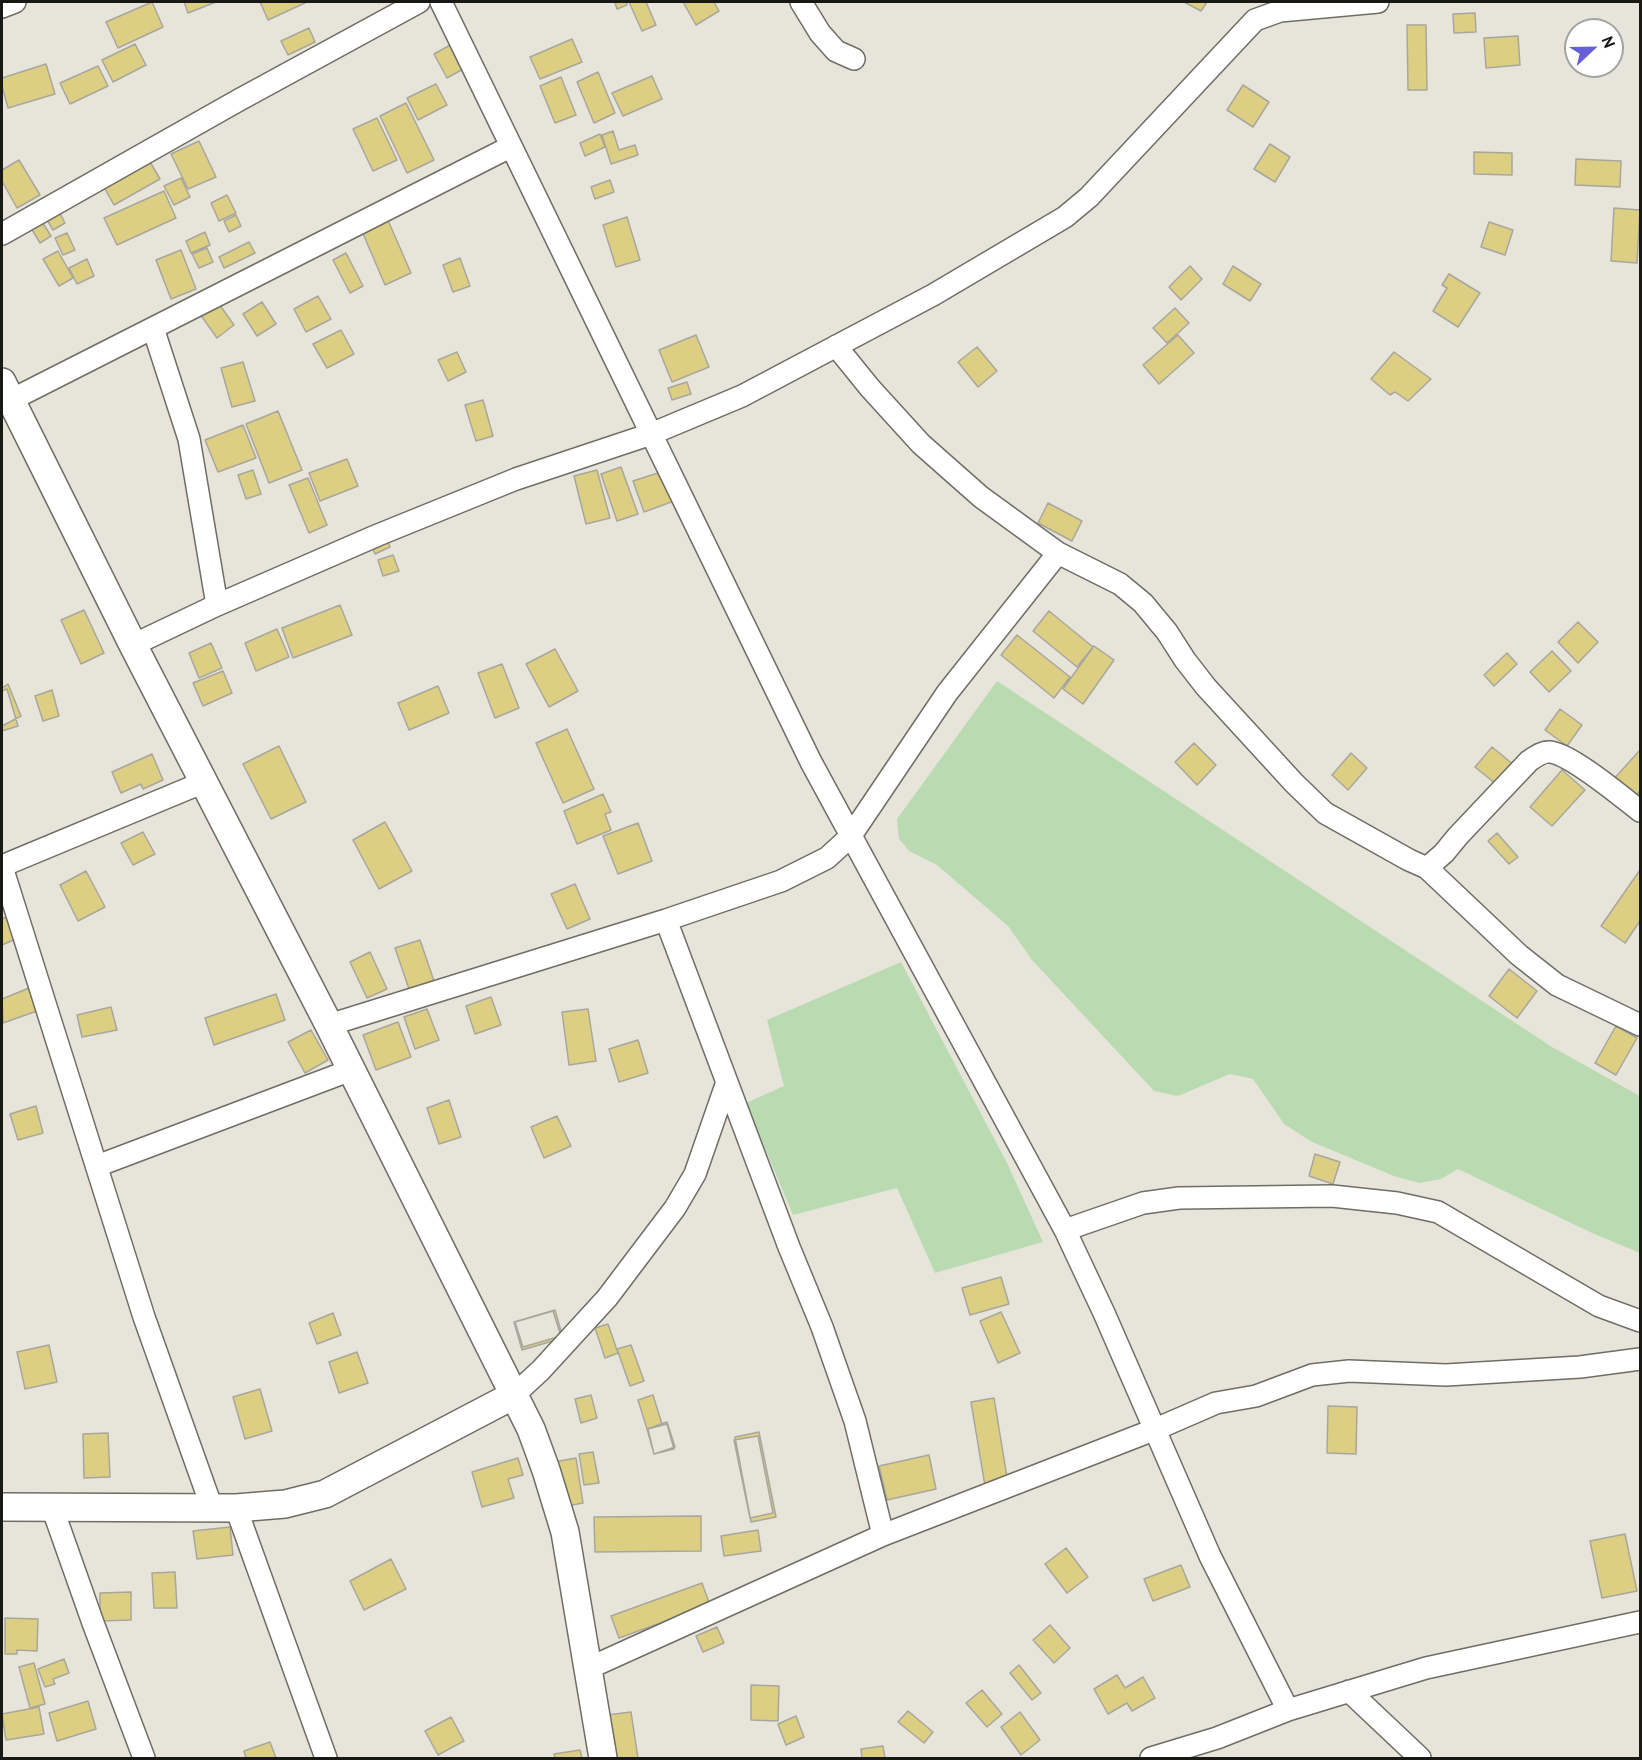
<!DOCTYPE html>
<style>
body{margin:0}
#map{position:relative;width:1642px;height:1760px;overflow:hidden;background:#e7e5da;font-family:"PT Sans",sans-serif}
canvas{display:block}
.frame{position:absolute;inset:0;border:3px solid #181814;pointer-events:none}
.north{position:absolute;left:1564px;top:18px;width:60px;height:60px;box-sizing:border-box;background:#fff;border:2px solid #a3a3a1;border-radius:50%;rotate:68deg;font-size:16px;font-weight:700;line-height:24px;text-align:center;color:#181814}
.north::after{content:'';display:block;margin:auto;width:21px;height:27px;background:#675fd8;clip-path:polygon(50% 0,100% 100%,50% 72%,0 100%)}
</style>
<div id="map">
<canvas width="1642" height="1760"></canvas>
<div class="frame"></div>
<div class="north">N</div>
</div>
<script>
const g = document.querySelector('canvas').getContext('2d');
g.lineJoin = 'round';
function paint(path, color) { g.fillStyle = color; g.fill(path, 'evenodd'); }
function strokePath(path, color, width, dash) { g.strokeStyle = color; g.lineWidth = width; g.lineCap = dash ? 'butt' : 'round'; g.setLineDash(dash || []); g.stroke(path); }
const green = new Path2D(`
 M 997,681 L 1552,1047 L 1640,1096 L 1640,1253 L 1592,1233 L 1458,1169 L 1441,1179 L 1419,1183 L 1394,1176 L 1312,1142 L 1284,1124 L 1253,1079 L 1230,1074 L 1178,1096 L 1154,1091 L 1032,960 L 1008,926 L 937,865 L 909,851 L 899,839 L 897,819 Z
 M 901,962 L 1008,1165 L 1043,1242 L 935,1273 L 897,1188 L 793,1215 L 746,1103 L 784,1086 L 767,1020 Z`);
const building = new Path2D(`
 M 152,2 L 163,27 L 118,48 L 106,22 Z
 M 184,2 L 216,2 L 188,13 Z
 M 260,2 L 307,2 L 268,20 Z
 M 619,2 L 626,2 L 627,5 L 617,9 L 615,3 Z
 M 629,2 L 646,2 L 656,25 L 642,31 Z
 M 683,2 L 714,2 L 719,11 L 696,25 Z
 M 1184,2 L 1207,2 L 1201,11 Z
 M 1475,13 L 1476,32 L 1454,33 L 1453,14 Z
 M 1407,25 L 1426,25 L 1427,90 L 1408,90 Z
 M 309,28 L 315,42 L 288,55 L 281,41 Z
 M 1518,36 L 1520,65 L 1486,68 L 1484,38 Z
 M 572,39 L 582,62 L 540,79 L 530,57 Z
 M 135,44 L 146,65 L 113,82 L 102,60 Z
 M 452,44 L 465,68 L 447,78 L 434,54 Z
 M 46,64 L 55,94 L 8,108 L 2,86 L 2,78 Z
 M 98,66 L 108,86 L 70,104 L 60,83 Z
 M 598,72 L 615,113 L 594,123 L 577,82 Z
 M 652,76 L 662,99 L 623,116 L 612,93 Z
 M 561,77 L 576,115 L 555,123 L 540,86 Z
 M 436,84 L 447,105 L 418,120 L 407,98 Z
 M 1243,85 L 1269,102 L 1253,127 L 1227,110 Z
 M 406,103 L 434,160 L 407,173 L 380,116 Z
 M 377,118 L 397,160 L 373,171 L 353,129 Z
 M 613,131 L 619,150 L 635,145 L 638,155 L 611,164 L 602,135 Z
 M 600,134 L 605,147 L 585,156 L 580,143 Z
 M 199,141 L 216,177 L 188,189 L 171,154 Z
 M 1270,144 L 1290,157 L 1275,182 L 1254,169 Z
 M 1474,152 L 1512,153 L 1512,175 L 1474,174 Z
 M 146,155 L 160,179 L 114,205 L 101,182 Z
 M 1576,159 L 1621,161 L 1620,187 L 1575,185 Z
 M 19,160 L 40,195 L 17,208 L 2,181 L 2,170 Z
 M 181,178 L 190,197 L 174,205 L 164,186 Z
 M 610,180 L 614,192 L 595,199 L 591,187 Z
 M 164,191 L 176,218 L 117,245 L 104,218 Z
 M 227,195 L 236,213 L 219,221 L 211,203 Z
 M 56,206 L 65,223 L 53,230 L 43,213 Z
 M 1614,208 L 1640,210 L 1637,263 L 1611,261 Z
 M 236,215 L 241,226 L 229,232 L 224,221 Z
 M 39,217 L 51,236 L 40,243 L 28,223 Z
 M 627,217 L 640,260 L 616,267 L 603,225 Z
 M 387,218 L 411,273 L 385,285 L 361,229 Z
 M 1489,222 L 1513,230 L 1505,255 L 1481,247 Z
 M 205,232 L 210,245 L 191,253 L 186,241 Z
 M 67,233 L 75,250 L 63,255 L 55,238 Z
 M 249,242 L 255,253 L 224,268 L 219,257 Z
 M 207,248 L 213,262 L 199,268 L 192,254 Z
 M 181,250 L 196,289 L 171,299 L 156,260 Z
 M 58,251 L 73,278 L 59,286 L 43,259 Z
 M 346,253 L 363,286 L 350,293 L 333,260 Z
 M 460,258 L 470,286 L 453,292 L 443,265 Z
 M 87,259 L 94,276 L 77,284 L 69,268 Z
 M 1190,266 L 1202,279 L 1181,300 L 1169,287 Z
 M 1233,266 L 1261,284 L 1250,301 L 1223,284 Z
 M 1449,274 L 1480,293 L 1458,327 L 1433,311 L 1447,288 L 1442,285 Z
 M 318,296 L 331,319 L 306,332 L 294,309 Z
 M 217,301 L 234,325 L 217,338 L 200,314 Z
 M 262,302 L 276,324 L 257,336 L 243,314 Z
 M 1175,308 L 1189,323 L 1167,343 L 1153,328 Z
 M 341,330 L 354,354 L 327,368 L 313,344 Z
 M 696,335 L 709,367 L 672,382 L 659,350 Z
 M 1178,335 L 1194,353 L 1159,384 L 1143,365 Z
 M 977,347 L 997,371 L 978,387 L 958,362 Z
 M 457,352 L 466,372 L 448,381 L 438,360 Z
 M 1394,352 L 1431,379 L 1408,401 L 1395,392 L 1390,395 L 1371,379 Z
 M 243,362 L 255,401 L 232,407 L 221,368 Z
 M 687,382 L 691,394 L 672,400 L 668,388 Z
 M 483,400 L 493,436 L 476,441 L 465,405 Z
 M 278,411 L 302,470 L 269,483 L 246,424 Z
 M 243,425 L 256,458 L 218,472 L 205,440 Z
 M 347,459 L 358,486 L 320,501 L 309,473 Z
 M 621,467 L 638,514 L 617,521 L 601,474 Z
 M 253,470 L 261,494 L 246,499 L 238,475 Z
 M 597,470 L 610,518 L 586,524 L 574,476 Z
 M 664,471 L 674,501 L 644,512 L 633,481 Z
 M 308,478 L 327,525 L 309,533 L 289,485 Z
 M 1048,503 L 1082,521 L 1072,541 L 1038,523 Z
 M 385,535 L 390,547 L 375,554 L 370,542 Z
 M 393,555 L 399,571 L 383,576 L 378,560 Z
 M 340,605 L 352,635 L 293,658 L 282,628 Z
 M 84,610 L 104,653 L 81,664 L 61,620 Z
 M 1049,611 L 1093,647 L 1077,667 L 1033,631 Z
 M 1578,622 L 1598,642 L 1578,663 L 1558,642 Z
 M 277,629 L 289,657 L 256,671 L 245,643 Z
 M 1017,635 L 1070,677 L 1054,698 L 1001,655 Z
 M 211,643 L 222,668 L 199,678 L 189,653 Z
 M 1094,646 L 1114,660 L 1083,704 L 1063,689 Z
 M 555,649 L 578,691 L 549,707 L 526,664 Z
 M 1552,651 L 1571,671 L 1549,692 L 1530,672 Z
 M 1507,653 L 1517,664 L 1494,686 L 1484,675 Z
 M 502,664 L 519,708 L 495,718 L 478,673 Z
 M 223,671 L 232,693 L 203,706 L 193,683 Z
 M 8,684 L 21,716 L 2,726 L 2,688 Z
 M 438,686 L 449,713 L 409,730 L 398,703 Z
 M 7,689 L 18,726 L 2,731 L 2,691 Z
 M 52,690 L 59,716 L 43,721 L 35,696 Z
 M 1560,709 L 1582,725 L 1567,746 L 1545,730 Z
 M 567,729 L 594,789 L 563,803 L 536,743 Z
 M 1194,743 L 1216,765 L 1197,785 L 1175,762 Z
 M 279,746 L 306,802 L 271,819 L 243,764 Z
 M 1492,747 L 1514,765 L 1497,785 L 1475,767 Z
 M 1640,750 L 1640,791 L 1632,800 L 1612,781 Z
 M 1351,753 L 1367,768 L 1348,790 L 1332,775 Z
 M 152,754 L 163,780 L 143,789 L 141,784 L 121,793 L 112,772 Z
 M 1562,770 L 1585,790 L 1552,826 L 1530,807 Z
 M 603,794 L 611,812 L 605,814 L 611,830 L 577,844 L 564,811 Z
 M 385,822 L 412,871 L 379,889 L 353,840 Z
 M 638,823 L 652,861 L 618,874 L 603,836 Z
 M 143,832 L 155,854 L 133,865 L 121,843 Z
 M 1497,833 L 1518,857 L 1509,864 L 1488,841 Z
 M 1640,870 L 1640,921 L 1625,943 L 1601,926 Z
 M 86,871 L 105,907 L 78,921 L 60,885 Z
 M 575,884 L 590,919 L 567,929 L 551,894 Z
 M 6,917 L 16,939 L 2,945 L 2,919 Z
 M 420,940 L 434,981 L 409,989 L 395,948 Z
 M 370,952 L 387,989 L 367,998 L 350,962 Z
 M 1509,969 L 1537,991 L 1517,1018 L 1489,996 Z
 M 29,988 L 37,1011 L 3,1023 L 2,999 Z
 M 276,994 L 285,1020 L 214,1045 L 205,1018 Z
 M 491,997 L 501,1025 L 475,1034 L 466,1006 Z
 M 111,1007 L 117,1030 L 82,1037 L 77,1015 Z
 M 427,1009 L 439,1040 L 415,1049 L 404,1017 Z
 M 588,1009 L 596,1061 L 569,1065 L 562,1012 Z
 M 398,1022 L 411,1057 L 376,1070 L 363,1035 Z
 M 1616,1026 L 1637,1038 L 1616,1075 L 1595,1063 Z
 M 311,1030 L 328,1060 L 305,1073 L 288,1042 Z
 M 638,1040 L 648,1073 L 619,1082 L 609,1049 Z
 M 449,1100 L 461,1137 L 439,1144 L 427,1108 Z
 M 36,1106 L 43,1133 L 18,1140 L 10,1114 Z
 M 557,1116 L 571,1146 L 544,1158 L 531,1127 Z
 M 1315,1154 L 1340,1162 L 1333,1184 L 1309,1176 Z
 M 1001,1277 L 1009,1304 L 970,1315 L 962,1288 Z
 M 555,1310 L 563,1338 L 522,1350 L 514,1322 Z
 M 553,1311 L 561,1336 L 523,1347 L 515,1322 Z
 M 1001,1312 L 1020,1353 L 998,1363 L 980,1321 Z
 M 333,1313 L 341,1335 L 317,1344 L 309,1323 Z
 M 608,1324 L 618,1353 L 605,1358 L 595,1328 Z
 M 49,1345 L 57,1382 L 25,1389 L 17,1352 Z
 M 631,1345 L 644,1381 L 630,1386 L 617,1349 Z
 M 357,1352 L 368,1383 L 339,1393 L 329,1362 Z
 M 260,1389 L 272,1431 L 245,1439 L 233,1397 Z
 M 591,1395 L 597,1418 L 581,1423 L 575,1399 Z
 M 653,1395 L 662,1424 L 647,1429 L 638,1400 Z
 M 994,1398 L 1008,1483 L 985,1486 L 971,1402 Z
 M 1328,1406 L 1357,1407 L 1356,1454 L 1327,1453 Z
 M 667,1422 L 675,1447 L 654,1454 L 647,1429 Z
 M 667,1424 L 674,1449 L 654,1454 L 648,1429 Z
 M 759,1432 L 776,1517 L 751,1522 L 735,1437 Z
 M 108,1433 L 110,1477 L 84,1478 L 83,1434 Z
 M 758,1436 L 773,1513 L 750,1518 L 734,1440 Z
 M 593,1452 L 599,1483 L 584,1485 L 579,1454 Z
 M 929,1455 L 936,1489 L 887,1500 L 879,1466 Z
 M 518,1458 L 523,1475 L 508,1479 L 514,1498 L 482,1507 L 472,1472 Z
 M 576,1458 L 583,1503 L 561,1507 L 554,1462 Z
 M 701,1516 L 701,1551 L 595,1552 L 594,1517 Z
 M 230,1527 L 233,1555 L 197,1559 L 193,1531 Z
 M 758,1530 L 761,1551 L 724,1556 L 721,1536 Z
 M 1625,1534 L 1637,1591 L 1602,1598 L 1590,1541 Z
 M 1066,1548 L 1088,1577 L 1067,1593 L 1045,1564 Z
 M 391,1559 L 406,1589 L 364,1610 L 350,1581 Z
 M 1181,1565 L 1190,1587 L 1153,1601 L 1144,1579 Z
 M 175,1572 L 177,1608 L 154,1608 L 152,1573 Z
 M 702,1583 L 710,1605 L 619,1638 L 611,1616 Z
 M 131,1592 L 131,1620 L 100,1621 L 100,1593 Z
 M 5,1618 L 38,1619 L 37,1651 L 17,1650 L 17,1654 L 5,1654 Z
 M 1050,1625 L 1070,1648 L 1054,1663 L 1033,1640 Z
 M 717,1627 L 724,1643 L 703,1652 L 696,1636 Z
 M 64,1659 L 69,1673 L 53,1679 L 55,1684 L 45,1687 L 38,1669 Z
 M 34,1663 L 45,1704 L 30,1708 L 19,1667 Z
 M 1019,1665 L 1041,1693 L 1032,1700 L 1010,1673 Z
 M 1117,1675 L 1125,1688 L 1143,1677 L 1155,1698 L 1132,1711 L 1127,1703 L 1108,1714 L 1094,1689 Z
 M 751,1685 L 779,1686 L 778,1721 L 751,1720 Z
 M 982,1690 L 1002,1714 L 987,1727 L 966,1703 Z
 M 88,1701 L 96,1729 L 57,1741 L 49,1713 Z
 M 39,1707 L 44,1734 L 6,1740 L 2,1714 Z
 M 908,1711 L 933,1732 L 924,1743 L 898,1722 Z
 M 631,1712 L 638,1758 L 615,1758 L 607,1715 Z
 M 1020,1712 L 1040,1740 L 1021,1755 L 1001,1727 Z
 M 796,1716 L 804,1737 L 786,1745 L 778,1724 Z
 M 451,1717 L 464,1741 L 438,1755 L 425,1731 Z
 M 270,1742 L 276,1758 L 246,1758 L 244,1751 Z
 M 883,1746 L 885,1758 L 862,1758 L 861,1749 Z
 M 580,1750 L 582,1758 L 555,1758 L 554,1754 Z`);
const minor = new Path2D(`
 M 441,2 L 811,762 L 1065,1230 L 1104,1313 L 1210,1556 L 1288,1710
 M 801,2 L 820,33 L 836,51 L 854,59
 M 2,7 L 15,2
 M 2,234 L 239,100 L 419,2
 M 153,328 L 189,439 L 217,605
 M 836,346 L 870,388 L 921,444 L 981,497 L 1058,553 L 1120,584 L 1143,603 L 1167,632 L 1185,660 L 1206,687 L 1294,783 L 1325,813 L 1409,860 L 1427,868 L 1519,955 L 1557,985 L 1640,1025
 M 11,400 L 510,147
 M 133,645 L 217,605 L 378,535 L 516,479 L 651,434 L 742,396 L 933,295 L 1065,217 L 1089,197 L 1255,20 L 1280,11 L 1378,2
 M 2,866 L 204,782
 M 2,867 L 144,1317 L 212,1508
 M 1427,868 L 1444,853 L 1458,836 L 1529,761 C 1535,757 1543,751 1550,752 C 1571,754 1622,797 1640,811
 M 666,920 L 789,1247 L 822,1327 L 855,1421 L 883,1535
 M 329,1025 L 666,920 L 781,881 L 827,858 L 850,837 L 947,693 L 1058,553
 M 97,1166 L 351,1070
 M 1065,1230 L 1143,1203 L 1179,1198 L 1332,1196 L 1397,1203 L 1438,1212 L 1599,1306 L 1640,1321
 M 514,1395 L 541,1370 L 607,1298 L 675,1208 L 695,1174 L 727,1082
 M 52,1507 L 93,1623 L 144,1758
 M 236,1508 L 326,1758
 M 589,1668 L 883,1535 L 1156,1429 L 1216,1403 L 1256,1396 L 1312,1375 L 1349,1371 L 1446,1375 L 1580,1367 L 1640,1359
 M 1349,1691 L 1420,1758
 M 1151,1758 L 1217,1738 L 1288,1710 L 1426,1668 L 1640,1622`);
const tertiary = new Path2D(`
 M 2,382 L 133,645 L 329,1025 L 531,1429 L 546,1470 L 565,1532 L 603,1758
 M 2,1507 L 236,1508 L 285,1504 L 325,1494 L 514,1395`);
paint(green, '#badbb2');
paint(building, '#dcce83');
strokePath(building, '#a9a79d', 1.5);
strokePath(minor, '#6f6d64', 24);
strokePath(tertiary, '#6f6d64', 30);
strokePath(minor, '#fff', 21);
strokePath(tertiary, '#fff', 27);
</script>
